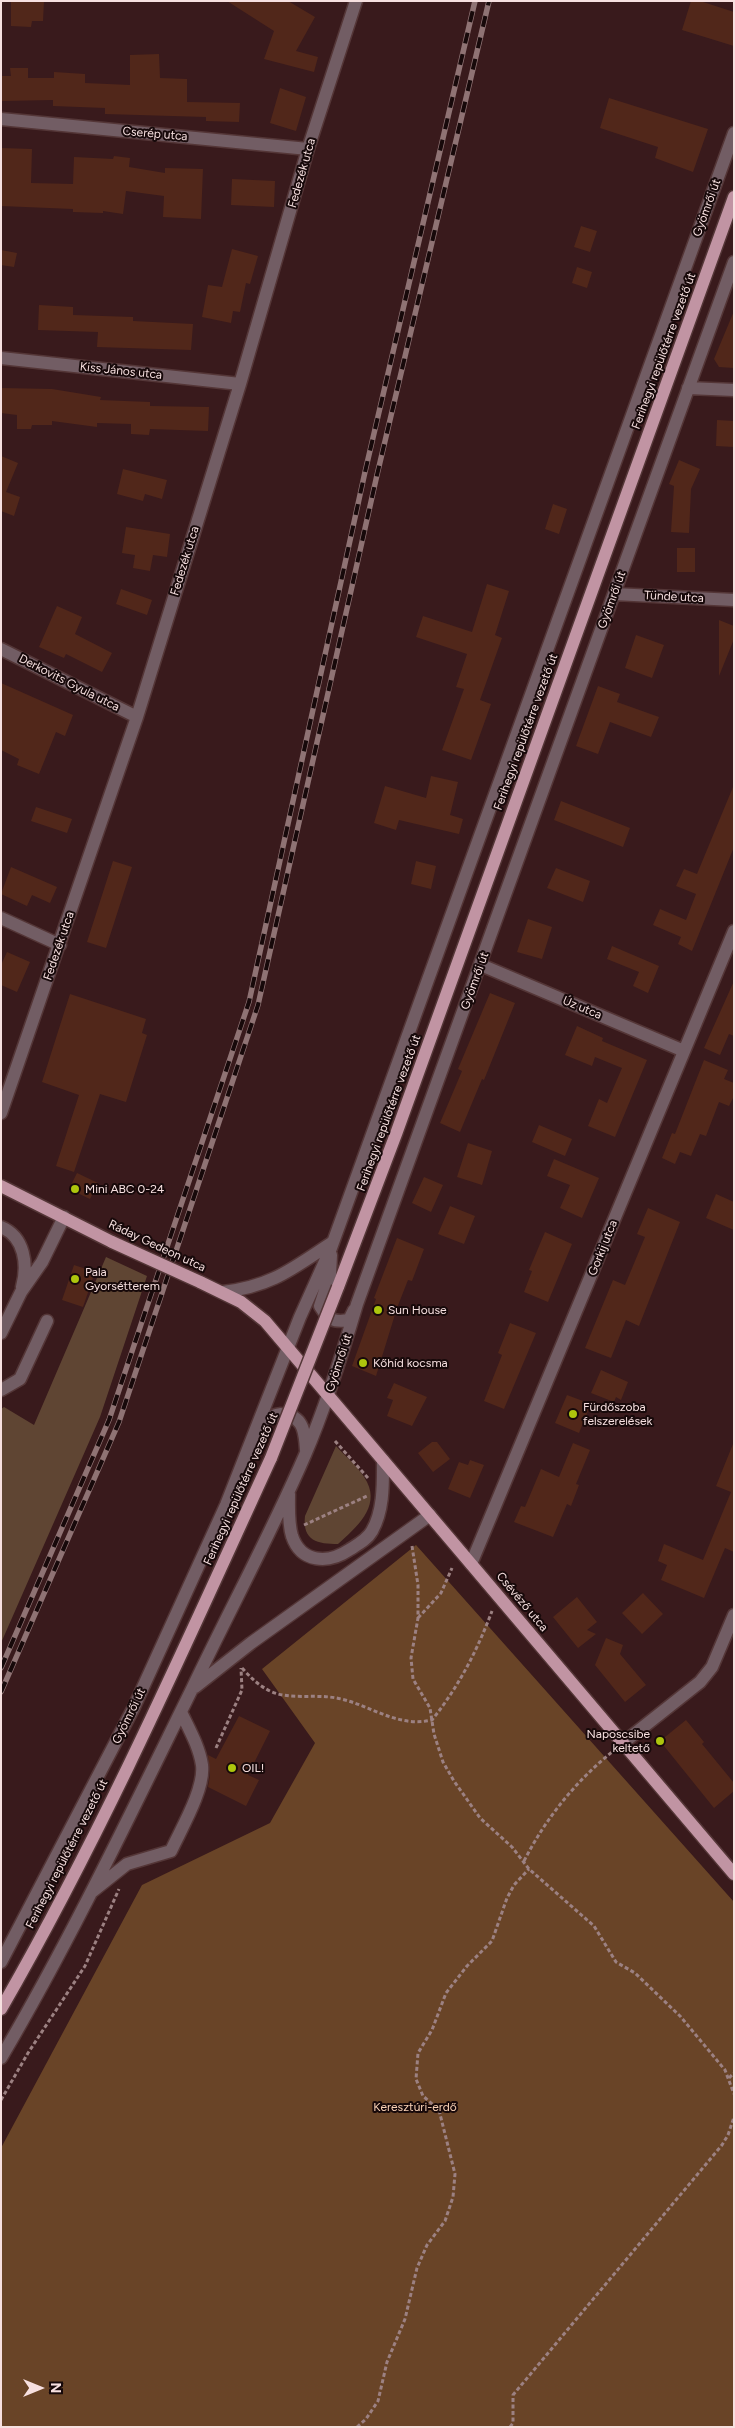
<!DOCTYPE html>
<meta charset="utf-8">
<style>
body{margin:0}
#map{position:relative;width:735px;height:2428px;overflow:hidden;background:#391a1c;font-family:Figtree,sans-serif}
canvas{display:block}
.frame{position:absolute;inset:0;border:2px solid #f7e0e0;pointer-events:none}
.north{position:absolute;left:15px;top:2363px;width:50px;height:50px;-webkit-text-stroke:4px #17090a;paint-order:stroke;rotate:90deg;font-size:14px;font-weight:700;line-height:20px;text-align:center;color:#f7e0e0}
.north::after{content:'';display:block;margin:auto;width:18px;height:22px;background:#f7e0e0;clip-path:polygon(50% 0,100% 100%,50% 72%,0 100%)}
</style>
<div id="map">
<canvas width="735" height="2428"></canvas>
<div class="frame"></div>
<div class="north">N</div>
</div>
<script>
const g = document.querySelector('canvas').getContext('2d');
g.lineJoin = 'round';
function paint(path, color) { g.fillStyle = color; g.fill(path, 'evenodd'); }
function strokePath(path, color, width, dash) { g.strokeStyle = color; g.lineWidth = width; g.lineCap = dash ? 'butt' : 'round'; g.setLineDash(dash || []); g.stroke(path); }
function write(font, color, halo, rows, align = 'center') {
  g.font = font + ' Figtree,sans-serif'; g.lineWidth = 4; g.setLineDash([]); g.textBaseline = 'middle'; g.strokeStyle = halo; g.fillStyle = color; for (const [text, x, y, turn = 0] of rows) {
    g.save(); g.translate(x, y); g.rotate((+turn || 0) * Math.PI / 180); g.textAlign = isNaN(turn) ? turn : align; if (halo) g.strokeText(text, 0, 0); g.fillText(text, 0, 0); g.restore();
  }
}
const green = new Path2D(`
 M 106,1257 L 147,1276 L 100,1417 L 1,1643 L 1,1409 L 4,1407 L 34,1425 Z
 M 336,1446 C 346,1457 361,1469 367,1482 C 380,1507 356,1528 338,1544 C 318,1544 302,1541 305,1516 Z`);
const forest = new Path2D(`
 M 416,1545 L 734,1902 L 734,2427 L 1,2427 L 1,2148 L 142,1885 L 270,1823 L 315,1743 L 262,1669 Z`);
const building = new Path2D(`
 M 11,1 L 44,1 L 43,21 L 32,21 L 31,27 L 11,26 Z
 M 227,1 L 288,1 L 315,17 L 296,51 L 318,57 L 314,72 L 264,59 L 274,31 Z
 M 691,1 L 700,1 L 734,12 L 734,46 L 682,30 Z
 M 159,54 L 160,78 L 187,79 L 187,102 L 240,103 L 239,122 L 206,121 L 206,117 L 105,114 L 105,108 L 53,106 L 53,100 L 2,101 L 1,76 L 11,76 L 10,68 L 28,68 L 28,78 L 54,78 L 54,72 L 85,74 L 85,83 L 130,85 L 130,55 Z
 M 280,88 L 306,97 L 296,131 L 270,123 Z
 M 609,98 L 708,129 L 693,172 L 655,158 L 658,147 L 600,128 Z
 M 1,148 L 32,149 L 31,183 L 73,184 L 74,157 L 113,159 L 114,156 L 130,158 L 129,167 L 165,173 L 165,168 L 203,169 L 201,219 L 163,217 L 164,196 L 126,191 L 123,214 L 103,211 L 103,213 L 73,212 L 73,209 L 1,206 Z
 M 232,179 L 275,181 L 274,207 L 231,205 Z
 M 581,226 L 597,231 L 590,252 L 574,247 Z
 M 232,249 L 258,256 L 250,284 L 246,283 L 240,312 L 233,311 L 231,323 L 202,317 L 208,285 L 222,287 Z
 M 1,250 L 17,253 L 14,267 L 1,265 Z
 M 577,267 L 592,272 L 587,288 L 572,283 Z
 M 39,305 L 73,307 L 73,315 L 133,317 L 133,321 L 193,324 L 191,350 L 97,347 L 98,332 L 38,330 Z
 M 734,311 L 734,368 L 719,367 L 714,359 Z
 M 1,388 L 52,389 L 101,397 L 100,400 L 150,402 L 150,406 L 209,407 L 208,431 L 150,429 L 149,435 L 131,434 L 131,424 L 97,423 L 97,427 L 52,421 L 52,425 L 32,425 L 31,429 L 17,429 L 17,415 L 1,413 Z
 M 717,420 L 734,421 L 734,447 L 716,446 Z
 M 1,456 L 18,463 L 6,492 L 20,497 L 14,516 L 1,511 Z
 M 679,460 L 700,469 L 691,489 L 689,533 L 671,532 L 674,486 L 669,484 Z
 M 123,469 L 167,480 L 162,499 L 145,494 L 143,501 L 117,494 Z
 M 553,504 L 567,509 L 559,534 L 545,529 Z
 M 126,527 L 170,534 L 167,557 L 153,555 L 150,571 L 133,568 L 135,555 L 122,553 Z
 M 677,548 L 695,548 L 695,572 L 677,572 Z
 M 487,584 L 509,591 L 495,635 L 502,638 L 480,700 L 491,704 L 471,760 L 442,750 L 464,689 L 456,687 L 467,654 L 416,637 L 423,616 L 472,632 Z
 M 121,589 L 152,600 L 147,615 L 116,604 Z
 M 57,606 L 82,617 L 75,634 L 112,653 L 102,672 L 66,654 L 64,658 L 39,647 Z
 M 719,620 L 734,626 L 734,639 L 719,676 Z
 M 636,635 L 664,645 L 652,678 L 625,668 Z
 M 1,683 L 73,715 L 65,736 L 56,732 L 39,774 L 17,765 L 19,759 L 1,750 Z
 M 598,686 L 620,694 L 617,702 L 659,717 L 651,737 L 610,722 L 598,754 L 576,746 Z
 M 431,776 L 458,782 L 450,815 L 463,819 L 459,834 L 399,820 L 396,830 L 374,823 L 385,786 L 426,798 Z
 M 733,787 L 734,847 L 692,951 L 678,944 L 681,937 L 653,925 L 660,909 L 686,920 L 696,894 L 676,886 L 684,869 L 697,874 Z
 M 561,801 L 630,828 L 623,847 L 554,820 Z
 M 36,807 L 72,819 L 67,833 L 31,821 Z
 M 113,861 L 132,867 L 106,948 L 87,942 Z
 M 416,861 L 436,866 L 431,889 L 411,884 Z
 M 11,867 L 57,887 L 50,903 L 32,895 L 27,906 L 1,894 Z
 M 556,868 L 590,881 L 583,902 L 547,888 Z
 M 528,919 L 552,927 L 542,959 L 517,952 Z
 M 612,946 L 659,966 L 648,993 L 633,986 L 639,972 L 607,959 Z
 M 7,952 L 30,962 L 17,992 L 1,985 L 1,965 Z
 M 734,981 L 734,1036 L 729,1034 L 720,1055 L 704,1048 Z
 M 490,993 L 515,1003 L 484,1080 L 482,1079 L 460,1132 L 440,1123 L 462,1071 L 458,1069 Z
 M 70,994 L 146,1019 L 142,1033 L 147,1035 L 126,1102 L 100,1094 L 74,1172 L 56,1166 L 79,1095 L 42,1082 Z
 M 577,1026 L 603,1038 L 602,1041 L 647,1060 L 615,1137 L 588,1126 L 599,1099 L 607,1103 L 622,1068 L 595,1057 L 592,1066 L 565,1055 Z
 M 704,1060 L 728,1070 L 724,1079 L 734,1083 L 734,1096 L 729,1106 L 719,1102 L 706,1136 L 700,1134 L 691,1156 L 680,1152 L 675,1164 L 662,1158 L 672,1133 L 675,1134 Z
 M 539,1125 L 572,1139 L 565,1156 L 532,1142 Z
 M 468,1143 L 492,1151 L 482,1185 L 457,1177 Z
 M 554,1159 L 599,1178 L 582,1218 L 560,1208 L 570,1185 L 547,1176 Z
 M 77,1173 L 98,1183 L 90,1199 L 69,1189 Z
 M 424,1177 L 443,1185 L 431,1212 L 412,1203 Z
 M 716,1194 L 734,1202 L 734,1230 L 706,1218 Z
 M 450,1206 L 475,1216 L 464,1244 L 438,1234 Z
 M 648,1208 L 680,1222 L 639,1326 L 626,1320 L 611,1358 L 585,1348 L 613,1280 L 625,1285 L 645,1237 L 637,1234 Z
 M 545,1232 L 572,1244 L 548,1302 L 524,1292 L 532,1271 L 529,1270 Z
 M 397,1238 L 424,1249 L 412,1281 L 408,1280 L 397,1308 L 376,1376 L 352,1366 L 376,1299 L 374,1298 Z
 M 74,1265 L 95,1272 L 83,1307 L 62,1300 Z
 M 510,1323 L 536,1333 L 504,1409 L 484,1401 L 502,1355 L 498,1353 Z
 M 601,1370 L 628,1382 L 621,1400 L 616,1397 L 614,1402 L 591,1393 Z
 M 394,1383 L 427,1397 L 412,1426 L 387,1416 L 393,1400 L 387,1398 Z
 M 567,1395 L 591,1404 L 579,1433 L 555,1423 Z
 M 432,1442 L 437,1442 L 450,1459 L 433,1472 L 418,1453 Z
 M 573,1443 L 590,1450 L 576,1484 L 579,1485 L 571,1506 L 567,1504 L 553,1537 L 514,1522 L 521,1506 L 525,1507 L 541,1469 L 559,1477 Z
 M 733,1444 L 734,1552 L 725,1548 L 704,1598 L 661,1580 L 667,1565 L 658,1561 L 664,1544 L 703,1560 L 731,1492 L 716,1486 Z
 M 470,1460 L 484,1465 L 470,1498 L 448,1489 L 459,1462 L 468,1465 Z
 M 643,1593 L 663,1614 L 642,1634 L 622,1613 Z
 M 577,1597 L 597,1622 L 587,1630 L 596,1634 L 578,1648 L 553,1617 Z
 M 606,1638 L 623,1645 L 620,1654 L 646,1685 L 625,1702 L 595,1665 Z
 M 239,1716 L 270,1731 L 248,1775 L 259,1780 L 246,1806 L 208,1787 L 210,1775 L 208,1755 L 216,1759 Z
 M 686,1720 L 704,1742 L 702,1744 L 734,1783 L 734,1791 L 714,1808 L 660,1741 Z`);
const path = new Path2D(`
 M 335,1441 L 368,1478
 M 304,1525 L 367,1496
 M 412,1546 L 418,1585 L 418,1618 L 411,1658 L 413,1679 L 430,1708 L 434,1734 L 443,1762 L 454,1781 L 480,1818 L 512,1847 L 529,1869 L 594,1926 L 616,1962 L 635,1973 L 680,2016 L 725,2070 L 734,2094
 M 418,1618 L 441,1593 L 452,1568
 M 242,1668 C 251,1678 259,1686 272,1692 C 289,1699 311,1695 329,1697 C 365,1700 394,1729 432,1720 C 459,1686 477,1651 492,1611
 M 216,1748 L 242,1690 L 241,1668
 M 524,1861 C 546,1818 575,1782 612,1752
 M 729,2078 L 734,2073
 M 1,2100 L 28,2053 L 85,1966 L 119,1889
 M 357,2427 L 366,2419 L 378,2401 L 387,2362 L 405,2319 L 417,2268 L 427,2245 L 445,2221 L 453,2197 L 455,2174 L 439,2110 L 423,2096 L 416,2079 L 418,2053 L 432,2030 L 446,1993 L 467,1966 L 492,1941 L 507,1898 L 514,1885 L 529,1869
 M 510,2427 L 513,2423 L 513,2395 L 722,2145 L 728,2135 L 734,2117`);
const minor = new Path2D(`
 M 1,119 L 308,149
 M 1,358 L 240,384
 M 688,388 L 734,390
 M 614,594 L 734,600
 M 1,649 L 137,717
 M 1,918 L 60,945
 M 481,965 L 684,1051
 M 1,1113 L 137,717 L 240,384 L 308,149 L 356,1
 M 1,1227 C 25,1237 28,1265 22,1287
 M 331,1255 L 330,1275 L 320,1306 C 328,1319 333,1323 349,1320 L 354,1310
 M 223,1292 C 273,1286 293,1268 333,1242
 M 1,1333 L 21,1292 L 42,1262 L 64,1217
 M 1,1390 L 20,1379 L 47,1321
 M 257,1430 C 262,1426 267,1420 272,1417 C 277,1413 282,1414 287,1415 C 304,1418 305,1435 306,1450
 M 289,1494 C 289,1508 288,1523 292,1536 C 301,1563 328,1564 349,1550 C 357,1545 367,1540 372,1531 C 384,1510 383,1483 383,1460
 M 471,1564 L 734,931
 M 195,1687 L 251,1643 L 430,1515
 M 623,1743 L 700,1682 L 712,1667 L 734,1615
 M 93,1891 L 127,1864 L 171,1851 C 181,1829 205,1789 202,1765 C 199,1746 189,1729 181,1712
 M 1,1962 L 134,1707 L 226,1505 L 300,1317 L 331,1248 L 734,133
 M 1,2058 C 71,1939 131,1813 192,1689 C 229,1611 271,1534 305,1455 C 326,1406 342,1355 357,1304 L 734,262`);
const major = new Path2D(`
 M 1,1186 L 112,1242
 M 200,1282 L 241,1302 L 265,1321 L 734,1874
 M 338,1287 L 396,1134 L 734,197
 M 1,2009 C 103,1832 186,1644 271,1458`);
const rail = new Path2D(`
 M 1,1668 L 109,1420 L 249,1002 L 365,472 L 475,1
 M 1,1692 L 119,1422 L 258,1005 L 377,475 L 489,1`);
const majorBridge = new Path2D(`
 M 112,1242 L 200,1282
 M 271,1458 L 338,1287`);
const markers = [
 [75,1189,5,"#adc60d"],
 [75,1279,5,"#adc60d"],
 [378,1310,5,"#adc60d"],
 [363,1363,5,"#adc60d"],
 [573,1414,5,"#adc60d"],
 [660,1741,5,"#adc60d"],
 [232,1768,5,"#adc60d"]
];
const streetNames = [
 ["Cserép utca",155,134,5],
 ["Fedezék utca",302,173,-74],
 ["Gyömrői út",707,208,-70],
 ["Ferihegyi repülőtérre vezető út",664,351,-70],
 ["Kiss János utca",121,371,6],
 ["Fedezék utca",185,561,-73],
 ["Tünde utca",674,597,3],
 ["Gyömrői út",612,600,-70],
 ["Derkovits Gyula utca",69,683,27],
 ["Ferihegyi repülőtérre vezető út",526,732,-70],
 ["Fedezék utca",59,946,-71],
 ["Gyömrői út",475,981,-70],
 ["Úz utca",582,1008,23],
 ["Ferihegyi repülőtérre vezető út",389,1113,-70],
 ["Ráday Gedeon utca",157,1246,25],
 ["Gorkij utca",603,1248,-68],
 ["Gyömrői út",339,1363,-72],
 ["Ferihegyi repülőtérre vezető út",241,1489,-66],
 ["Csévéző utca",522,1602,50],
 ["Gyömrői út",129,1716,-64],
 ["Ferihegyi repülőtérre vezető út",67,1854,-63]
];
const poiNames = [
 ["Mini ABC 0-24",85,1189],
 ["Pala",85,1272],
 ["Gyorsétterem",85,1286],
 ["Sun House",388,1310],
 ["Kőhíd kocsma",373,1363],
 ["Fürdőszoba",583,1407],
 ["felszerelések",583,1421],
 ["Naposcsibe",650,1734,"right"],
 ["keltető",650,1748,"right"],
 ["OIL!",242,1768]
];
const parkNames = [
 ["Keresztúri-erdő",415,2107]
];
paint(green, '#5f4533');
paint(forest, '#694427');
paint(building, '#51271a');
strokePath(minor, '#543637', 15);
strokePath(major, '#543637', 15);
strokePath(path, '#9c8182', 3, [4, 2.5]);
strokePath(minor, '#725d64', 12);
strokePath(major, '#c194a3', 12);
strokePath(rail, '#8f7374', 5.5);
strokePath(rail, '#17090a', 4, [11]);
strokePath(majorBridge, '#543637', 15, []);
strokePath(majorBridge, '#c194a3', 12);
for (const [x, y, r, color] of markers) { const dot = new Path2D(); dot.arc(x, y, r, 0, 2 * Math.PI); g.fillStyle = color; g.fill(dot); strokePath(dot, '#17090a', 2); }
write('12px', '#f7e0e0', '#17090a', streetNames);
write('12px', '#f7e0e0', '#17090a', poiNames, 'left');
write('12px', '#fbd3b7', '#17090a', parkNames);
</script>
